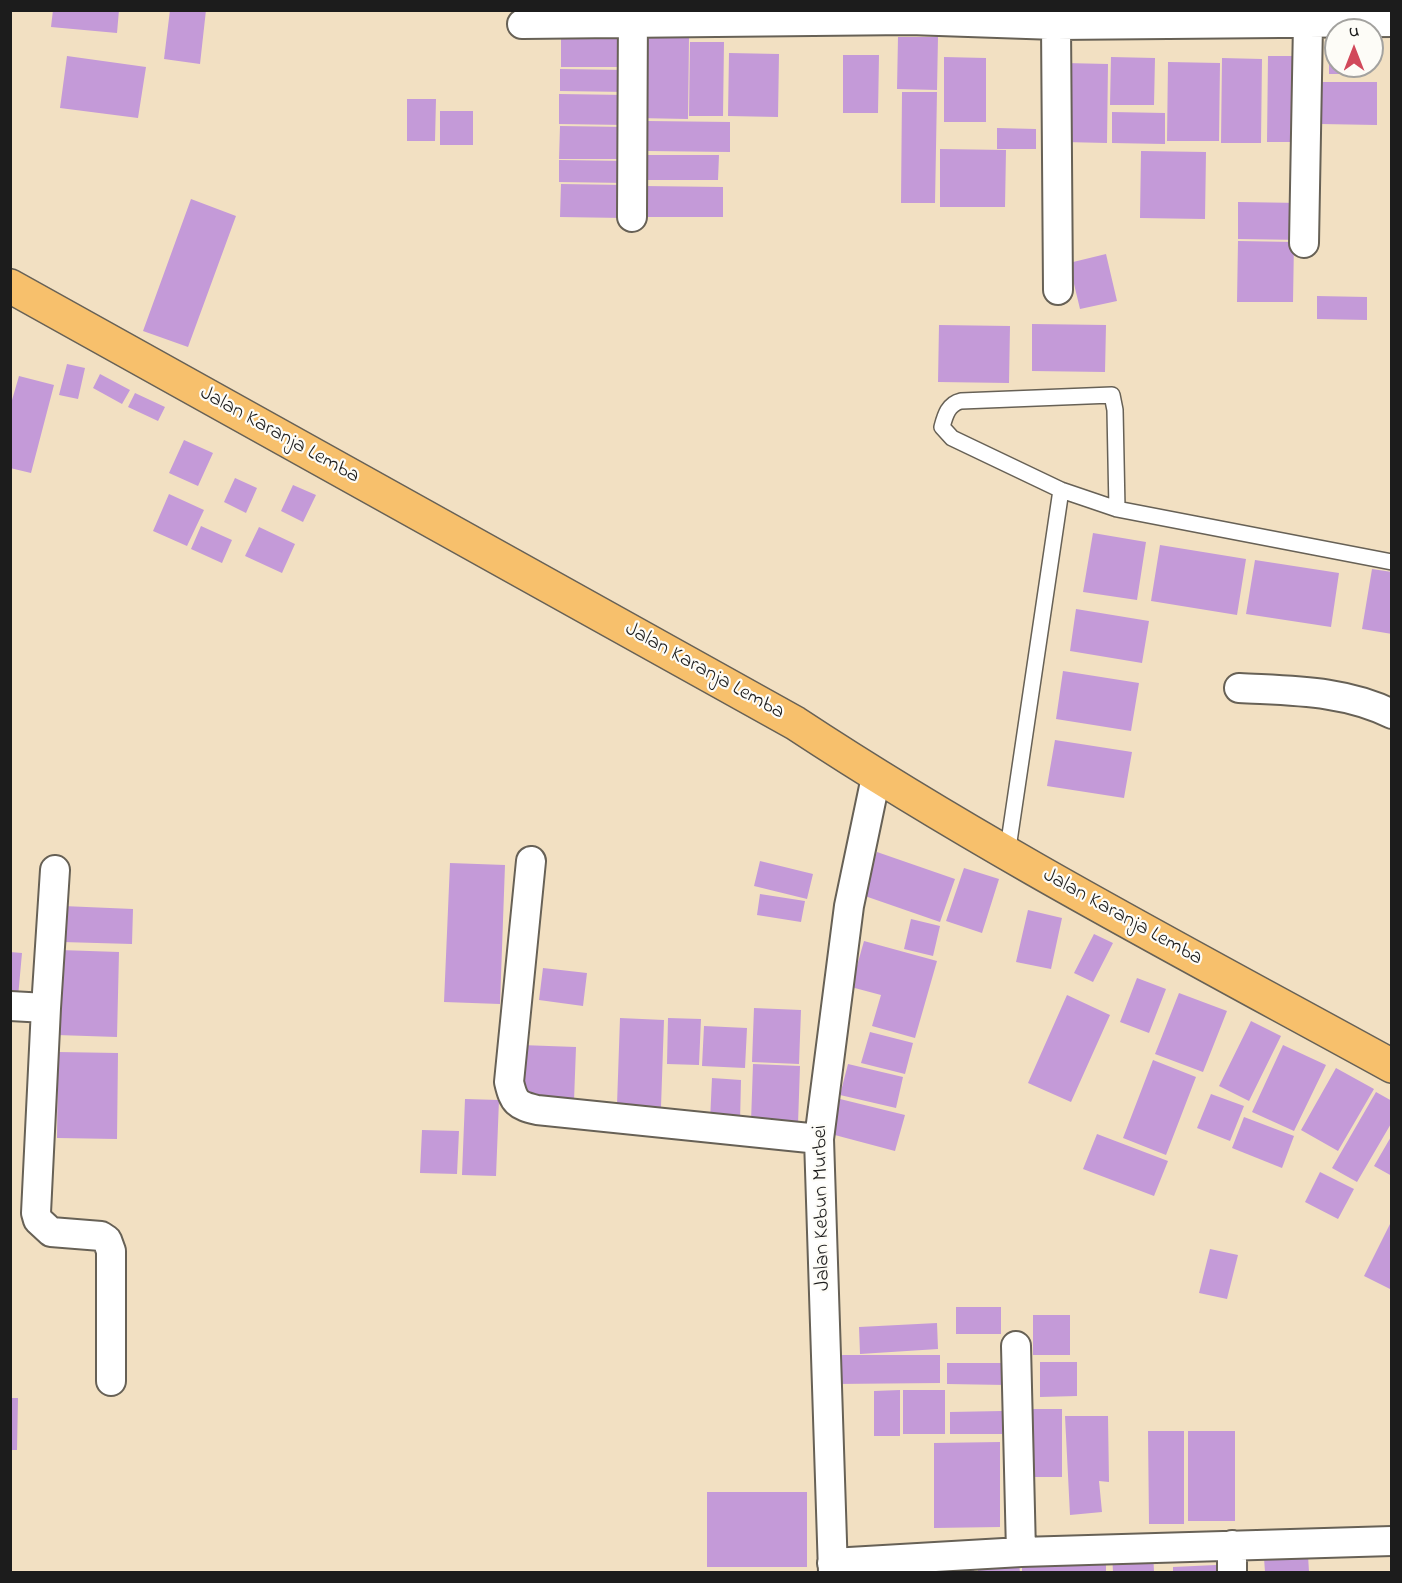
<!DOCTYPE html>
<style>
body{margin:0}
#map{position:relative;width:1402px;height:1583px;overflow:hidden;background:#f2e0c2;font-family:"Indie Flower",sans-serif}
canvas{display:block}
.frame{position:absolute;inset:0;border:12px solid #1c1c1c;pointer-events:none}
.north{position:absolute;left:1324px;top:18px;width:60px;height:60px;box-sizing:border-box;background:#fdfcf7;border:2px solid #a3a29f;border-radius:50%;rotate:0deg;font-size:16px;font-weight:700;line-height:24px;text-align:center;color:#1c1c1c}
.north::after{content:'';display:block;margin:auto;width:21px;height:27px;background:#d1495b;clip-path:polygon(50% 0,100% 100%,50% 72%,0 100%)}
</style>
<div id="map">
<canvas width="1402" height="1583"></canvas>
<div class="frame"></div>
<div class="north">U</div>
</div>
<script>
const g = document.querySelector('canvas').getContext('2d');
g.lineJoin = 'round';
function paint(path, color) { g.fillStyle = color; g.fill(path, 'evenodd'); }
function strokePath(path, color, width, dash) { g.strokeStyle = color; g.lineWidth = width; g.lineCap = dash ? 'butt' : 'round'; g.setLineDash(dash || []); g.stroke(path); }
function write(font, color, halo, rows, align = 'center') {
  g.font = font + ' "Indie Flower",sans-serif'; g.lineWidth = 4.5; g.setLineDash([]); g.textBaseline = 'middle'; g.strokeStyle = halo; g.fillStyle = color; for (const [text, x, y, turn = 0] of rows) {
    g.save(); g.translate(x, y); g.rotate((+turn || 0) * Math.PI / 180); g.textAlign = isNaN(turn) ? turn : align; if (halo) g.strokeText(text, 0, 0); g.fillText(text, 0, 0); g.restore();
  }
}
const building = new Path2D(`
 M 53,10 L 119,10 L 117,33 L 51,27 Z
 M 170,10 L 206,10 L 200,64 L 164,59 Z
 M 561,30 L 628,31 L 628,67 L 561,67 Z
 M 638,37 L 689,37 L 688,119 L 637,118 Z
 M 898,37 L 938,37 L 937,90 L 897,89 Z
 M 1329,41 L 1336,41 L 1336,66 L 1351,66 L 1351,74 L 1329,74 Z
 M 690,42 L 724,42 L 723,116 L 689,116 Z
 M 729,53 L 779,54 L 778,117 L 728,116 Z
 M 843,55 L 879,55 L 878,113 L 843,113 Z
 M 67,56 L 146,67 L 138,118 L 60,108 Z
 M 1268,56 L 1300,56 L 1299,142 L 1267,142 Z
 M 944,57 L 986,58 L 986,122 L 944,122 Z
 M 1111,57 L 1155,58 L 1154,105 L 1110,105 Z
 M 1222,58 L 1262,59 L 1261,143 L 1221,143 Z
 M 1168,62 L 1220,63 L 1219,141 L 1167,141 Z
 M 1065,63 L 1108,64 L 1107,143 L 1064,142 Z
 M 560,69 L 627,70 L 627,92 L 560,91 Z
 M 1321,82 L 1377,82 L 1377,125 L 1321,124 Z
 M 902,92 L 937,92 L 935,203 L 901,203 Z
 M 559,94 L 626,95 L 625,125 L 559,124 Z
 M 407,99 L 436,99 L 435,141 L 407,141 Z
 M 440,111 L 473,111 L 473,145 L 440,145 Z
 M 1112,112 L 1165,113 L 1165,144 L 1112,143 Z
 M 648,121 L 730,122 L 730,152 L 648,151 Z
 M 560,126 L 626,127 L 626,159 L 559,159 Z
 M 997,128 L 1036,129 L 1036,149 L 997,149 Z
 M 940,149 L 1006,150 L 1005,207 L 940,207 Z
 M 1141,151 L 1206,152 L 1205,219 L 1140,218 Z
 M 647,155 L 719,155 L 718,180 L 647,180 Z
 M 559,160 L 627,161 L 626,183 L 559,182 Z
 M 561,184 L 625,185 L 624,218 L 560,217 Z
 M 644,186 L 723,187 L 723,217 L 644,217 Z
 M 191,199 L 236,216 L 188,347 L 143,331 Z
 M 1238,202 L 1302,203 L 1302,240 L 1238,239 Z
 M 1238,241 L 1294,242 L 1293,302 L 1237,302 Z
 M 1106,254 L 1117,301 L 1080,309 L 1069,263 Z
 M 1317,296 L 1367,297 L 1367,320 L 1317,319 Z
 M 1032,324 L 1106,325 L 1105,372 L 1032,371 Z
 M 939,325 L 1010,326 L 1009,383 L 938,382 Z
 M 67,364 L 85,368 L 78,399 L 59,395 Z
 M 100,374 L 130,390 L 122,404 L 93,388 Z
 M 19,376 L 54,385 L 31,473 L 10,468 L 10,407 Z
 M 135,393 L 165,407 L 158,421 L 128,407 Z
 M 184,440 L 213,453 L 198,486 L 169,473 Z
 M 235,478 L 257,488 L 246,513 L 224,502 Z
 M 293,485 L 316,495 L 303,522 L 281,511 Z
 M 169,494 L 204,510 L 187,546 L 153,531 Z
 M 201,526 L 232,540 L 222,563 L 191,549 Z
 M 259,527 L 295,544 L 282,573 L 245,556 Z
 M 1093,533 L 1146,542 L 1137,600 L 1083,592 Z
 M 1160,545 L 1246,559 L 1237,615 L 1151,601 Z
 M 1255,560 L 1339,573 L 1331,627 L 1246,614 Z
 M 1372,569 L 1392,572 L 1392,634 L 1362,629 Z
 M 1076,609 L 1149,621 L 1142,663 L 1070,651 Z
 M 1063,671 L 1139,683 L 1131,731 L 1056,719 Z
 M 1055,740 L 1132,752 L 1124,798 L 1047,786 Z
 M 877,852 L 955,879 L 940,922 L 862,895 Z
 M 760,861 L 813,874 L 807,899 L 754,886 Z
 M 450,863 L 505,865 L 500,1004 L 444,1002 Z
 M 964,868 L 999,879 L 982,933 L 946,921 Z
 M 760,894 L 805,901 L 801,922 L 757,915 Z
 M 63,906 L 133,909 L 132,944 L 62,942 Z
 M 1028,910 L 1062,918 L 1051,969 L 1016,962 Z
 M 911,919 L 940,926 L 933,956 L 904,949 Z
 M 1094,934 L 1113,943 L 1093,982 L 1074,973 Z
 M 864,941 L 937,961 L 915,1038 L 872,1026 L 881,995 L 851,987 Z
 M 60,950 L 119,952 L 117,1037 L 57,1035 Z
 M 10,952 L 22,953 L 18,997 L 10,997 Z
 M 543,968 L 587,973 L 583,1006 L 539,1000 Z
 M 1137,978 L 1166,989 L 1149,1033 L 1120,1022 Z
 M 1179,993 L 1227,1011 L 1203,1072 L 1155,1054 Z
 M 1067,995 L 1110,1015 L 1071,1102 L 1028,1083 Z
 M 754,1008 L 801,1010 L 799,1064 L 752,1062 Z
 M 620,1018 L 664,1020 L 661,1107 L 617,1105 Z
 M 668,1018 L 701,1019 L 699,1065 L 667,1064 Z
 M 1251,1021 L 1281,1036 L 1249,1101 L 1219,1086 Z
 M 704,1026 L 747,1028 L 745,1068 L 702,1066 Z
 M 870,1032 L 913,1043 L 905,1074 L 861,1063 Z
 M 521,1045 L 576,1047 L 574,1101 L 519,1099 Z
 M 1283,1045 L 1326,1065 L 1294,1131 L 1252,1112 Z
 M 58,1052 L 118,1053 L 117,1139 L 57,1138 Z
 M 1153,1060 L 1196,1077 L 1166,1155 L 1123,1138 Z
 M 753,1064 L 800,1066 L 798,1124 L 751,1122 Z
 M 848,1064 L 903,1077 L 896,1108 L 840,1095 Z
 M 1336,1068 L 1374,1089 L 1338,1151 L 1301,1130 Z
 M 712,1078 L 741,1080 L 740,1122 L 710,1121 Z
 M 1376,1092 L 1392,1101 L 1392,1122 L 1357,1182 L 1332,1168 Z
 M 1211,1094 L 1244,1106 L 1230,1141 L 1197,1128 Z
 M 465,1099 L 499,1100 L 496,1176 L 462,1175 Z
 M 840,1099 L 905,1115 L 895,1151 L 831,1134 Z
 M 1244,1117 L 1294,1136 L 1282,1168 L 1232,1148 Z
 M 422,1130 L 459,1131 L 457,1174 L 420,1173 Z
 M 1097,1134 L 1168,1161 L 1154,1196 L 1083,1169 Z
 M 1392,1135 L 1392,1176 L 1374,1166 Z
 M 1320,1172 L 1354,1189 L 1338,1219 L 1305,1202 Z
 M 1392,1220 L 1392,1290 L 1364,1276 Z
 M 1210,1249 L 1238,1255 L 1227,1299 L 1199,1293 Z
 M 956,1307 L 1001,1307 L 1001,1334 L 956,1334 Z
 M 1033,1315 L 1070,1315 L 1070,1355 L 1033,1355 Z
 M 937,1323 L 938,1349 L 860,1354 L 859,1327 Z
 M 835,1355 L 940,1355 L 940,1383 L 835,1384 Z
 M 1040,1362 L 1077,1362 L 1077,1396 L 1040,1397 Z
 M 947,1363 L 1007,1363 L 1006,1385 L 947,1384 Z
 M 900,1390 L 900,1436 L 874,1436 L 874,1391 Z
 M 903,1390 L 945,1390 L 945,1434 L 903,1434 Z
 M 10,1398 L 18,1398 L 17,1450 L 10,1450 Z
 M 1027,1409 L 1062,1409 L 1062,1477 L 1027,1477 Z
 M 1002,1411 L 1002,1434 L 950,1434 L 950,1412 Z
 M 1065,1416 L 1108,1416 L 1109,1482 L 1099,1481 L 1102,1512 L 1070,1515 Z
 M 1148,1431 L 1184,1431 L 1184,1524 L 1149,1524 Z
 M 1188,1431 L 1235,1431 L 1235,1521 L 1188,1521 Z
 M 1000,1442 L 1000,1527 L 934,1528 L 934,1443 Z
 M 707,1492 L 807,1492 L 807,1567 L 707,1567 Z
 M 1153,1550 L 1154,1572 L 1113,1572 L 1112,1553 Z
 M 1308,1555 L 1309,1572 L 1265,1572 L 1264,1558 Z
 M 1106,1561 L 1106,1572 L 1022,1572 L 1022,1566 Z
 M 1019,1563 L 1020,1572 L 978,1572 L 978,1565 Z
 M 974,1564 L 974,1572 L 937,1572 L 936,1566 Z
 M 1216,1565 L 1216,1572 L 1173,1572 L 1173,1567 Z`);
const lane = new Path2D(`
 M 1117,509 L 1115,410 L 1112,395 L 961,401 C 948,404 945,416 942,427 L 952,438 L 1061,490 L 1117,509 L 1392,562
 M 1007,855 L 1061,490`);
const street = new Path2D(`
 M 522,24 L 910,20 L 1056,25 L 1392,22
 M 1056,25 L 1058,290
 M 632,217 L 633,10
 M 1304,243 L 1308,23
 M 1239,688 C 1291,691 1344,690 1392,714
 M 531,861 L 509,1082 C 514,1103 517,1105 537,1110 L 819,1139
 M 55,870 L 46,1008 L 36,1213 L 38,1220 L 51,1232 L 101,1236 L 107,1240 L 111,1251 L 111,1381
 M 10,1006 L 46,1008
 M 1016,1346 L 1021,1552
 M 1232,1545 L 1232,1572
 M 832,1563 L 1021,1552 L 1392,1541
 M 833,1572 L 819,1139 L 849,906 L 876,777`);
const primary = new Path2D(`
 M 10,286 L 795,723 C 986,849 1190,955 1392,1066`);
const streetNames = [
 ["Jalan Karanja Lemba",279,436,29],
 ["Jalan Karanja Lemba",704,672,29],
 ["Jalan Karanja Lemba",1122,918,29],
 ["Jalan Kebun Murbei",823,1208,-91]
];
paint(building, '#c49ad8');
strokePath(lane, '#676156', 18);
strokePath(street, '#676156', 32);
strokePath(primary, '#676156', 36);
strokePath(lane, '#fff', 15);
strokePath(street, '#fff', 28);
strokePath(primary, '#f7c06c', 33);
write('21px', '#1c1c1c', '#fdfcf7', streetNames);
</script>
